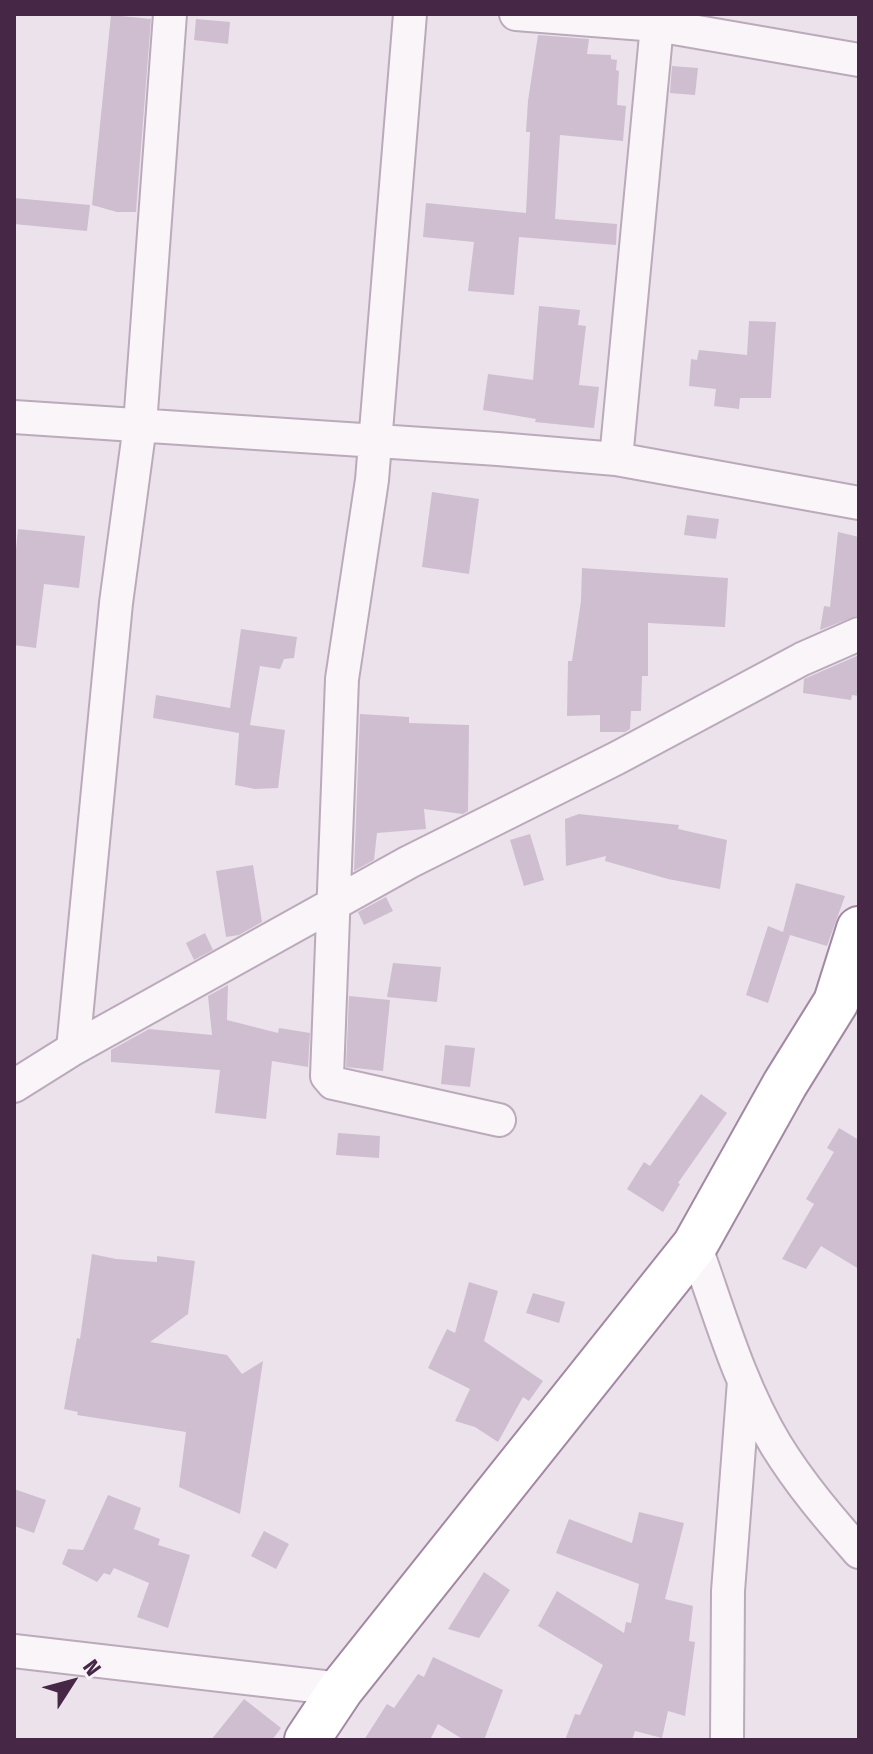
<!DOCTYPE html>
<style>
body{margin:0}
#map{position:relative;width:873px;height:1754px;overflow:hidden;background:#ece2ec;font-family:"Fira Sans Condensed",sans-serif}
canvas{display:block}
.frame{position:absolute;inset:0;border:16px solid #462846;pointer-events:none}
.north{position:absolute;left:32px;top:1642px;width:80px;height:80px;-webkit-text-stroke:6px #f8f2f9;paint-order:stroke;rotate:54deg;font-size:22px;font-weight:700;line-height:32px;text-align:center;color:#462846}
.north::after{content:'';display:block;margin:auto;width:28px;height:36px;background:#462846;clip-path:polygon(50% 0,100% 100%,50% 72%,0 100%)}
</style>
<div id="map">
<canvas width="873" height="1754"></canvas>
<div class="frame"></div>
<div class="north">N</div>
</div>
<script>
const g = document.querySelector('canvas').getContext('2d');
g.lineJoin = 'round';
function paint(path, color) { g.fillStyle = color; g.fill(path, 'evenodd'); }
function strokePath(path, color, width, dash) { g.strokeStyle = color; g.lineWidth = width; g.lineCap = dash ? 'butt' : 'round'; g.setLineDash(dash || []); g.stroke(path); }
const building = new Path2D(`
 M 111,15 L 151,19 L 136,212 L 117,212 L 92,205 Z
 M 196,19 L 230,22 L 228,44 L 194,40 Z
 M 538,35 L 589,39 L 587,54 L 611,55 L 611,59 L 617,60 L 616,70 L 619,71 L 617,105 L 626,106 L 623,141 L 560,135 L 555,219 L 617,224 L 616,245 L 519,237 L 514,295 L 468,291 L 474,242 L 423,237 L 426,203 L 526,213 L 530,132 L 526,132 L 528,101 Z
 M 672,66 L 698,68 L 695,95 L 670,93 Z
 M 14,198 L 90,205 L 87,231 L 14,224 Z
 M 539,306 L 580,310 L 578,325 L 586,326 L 579,385 L 599,387 L 594,428 L 535,422 L 536,419 L 483,410 L 488,374 L 533,380 Z
 M 749,321 L 776,322 L 771,398 L 740,398 L 739,409 L 714,406 L 716,389 L 689,386 L 691,359 L 697,360 L 699,350 L 747,355 Z
 M 432,492 L 479,499 L 469,574 L 422,567 Z
 M 687,515 L 719,519 L 716,539 L 684,535 Z
 M 18,529 L 85,536 L 79,588 L 44,584 L 36,648 L 14,645 L 14,570 Z
 M 838,532 L 859,537 L 859,615 L 820,630 L 824,606 L 830,607 Z
 M 582,568 L 728,578 L 725,627 L 648,623 L 648,676 L 642,676 L 641,711 L 631,711 L 630,729 L 625,732 L 600,732 L 600,715 L 567,716 L 568,661 L 572,661 L 581,601 Z
 M 241,629 L 297,637 L 294,658 L 284,659 L 280,669 L 260,666 L 250,725 L 285,730 L 278,788 L 255,789 L 235,785 L 239,733 L 153,718 L 156,695 L 230,708 Z
 M 859,655 L 859,696 L 852,695 L 851,700 L 803,693 L 804,679 Z
 M 360,714 L 409,717 L 409,723 L 469,725 L 468,811 L 463,814 L 424,809 L 426,829 L 377,833 L 374,860 L 354,871 Z
 M 579,814 L 679,825 L 678,829 L 727,840 L 720,889 L 668,879 L 605,861 L 606,856 L 566,866 L 565,819 Z
 M 530,834 L 544,880 L 524,886 L 510,840 Z
 M 253,865 L 262,922 L 239,935 L 226,937 L 216,871 Z
 M 796,883 L 845,896 L 827,946 L 790,935 L 768,1003 L 746,995 L 768,926 L 783,932 Z
 M 386,897 L 393,911 L 364,925 L 358,912 Z
 M 205,933 L 213,950 L 194,960 L 186,943 Z
 M 393,963 L 441,967 L 437,1002 L 387,997 Z
 M 228,985 L 227,1020 L 278,1033 L 279,1028 L 310,1033 L 308,1067 L 272,1061 L 266,1119 L 215,1113 L 220,1070 L 111,1062 L 111,1050 L 149,1029 L 212,1035 L 208,996 Z
 M 349,996 L 390,1000 L 383,1071 L 346,1067 Z
 M 445,1045 L 475,1048 L 470,1087 L 441,1084 Z
 M 701,1094 L 727,1113 L 678,1183 L 680,1184 L 663,1212 L 627,1189 L 644,1162 L 650,1166 Z
 M 839,1128 L 859,1140 L 859,1269 L 821,1246 L 806,1269 L 782,1259 L 814,1204 L 806,1199 L 834,1152 L 827,1148 Z
 M 338,1133 L 380,1136 L 379,1158 L 336,1155 Z
 M 92,1254 L 116,1259 L 157,1262 L 157,1256 L 195,1261 L 188,1314 L 150,1342 L 227,1355 L 242,1374 L 263,1361 L 240,1514 L 179,1487 L 186,1432 L 77,1415 L 78,1412 L 64,1409 L 77,1338 L 80,1339 Z
 M 469,1282 L 498,1291 L 484,1341 L 543,1381 L 529,1401 L 523,1397 L 498,1442 L 475,1427 L 455,1421 L 470,1389 L 428,1368 L 447,1329 L 455,1333 Z
 M 533,1293 L 565,1302 L 559,1323 L 526,1313 Z
 M 14,1489 L 46,1500 L 34,1533 L 14,1526 Z
 M 108,1495 L 141,1508 L 134,1529 L 160,1539 L 158,1545 L 190,1555 L 168,1628 L 137,1617 L 149,1583 L 114,1568 L 110,1575 L 104,1573 L 97,1582 L 62,1564 L 68,1549 L 83,1550 Z
 M 639,1512 L 684,1523 L 665,1599 L 693,1606 L 689,1641 L 695,1642 L 685,1716 L 668,1711 L 662,1738 L 635,1731 L 632,1740 L 565,1740 L 575,1714 L 580,1715 L 603,1665 L 538,1626 L 557,1591 L 624,1633 L 626,1622 L 631,1623 L 639,1584 L 556,1553 L 569,1519 L 632,1543 Z
 M 264,1531 L 289,1544 L 276,1569 L 251,1556 Z
 M 484,1572 L 510,1590 L 479,1638 L 448,1629 Z
 M 433,1657 L 503,1690 L 484,1740 L 464,1740 L 438,1724 L 430,1740 L 364,1740 L 387,1704 L 394,1708 L 418,1674 L 424,1677 Z
 M 244,1699 L 281,1728 L 272,1740 L 211,1740 Z`);
const minor = new Path2D(`
 M 410,14 L 372,480 L 342,679 L 327,1076 L 333,1083 L 499,1120
 M 516,14 L 657,25 L 859,60
 M 14,417 L 498,449 L 616,459 L 859,503
 M 616,459 L 657,25
 M 73,1049 L 116,603 L 140,425 L 170,14
 M 14,1086 L 73,1049 L 409,862 L 617,758 L 802,659 L 859,634
 M 695,1245 C 719,1312 739,1384 776,1445 C 800,1484 829,1518 859,1552
 M 14,1651 L 341,1689
 M 727,1740 L 728,1591 L 744,1381`);
const highway = new Path2D(`
 M 307,1740 L 341,1689 L 695,1245 L 785,1084 L 836,1002 L 859,929`);
paint(building, '#cfbecf');
strokePath(minor, '#baaaba', 36);
strokePath(highway, '#a388a4', 48);
strokePath(minor, '#f9f5f9', 32);
strokePath(highway, '#fff', 44);
</script>
